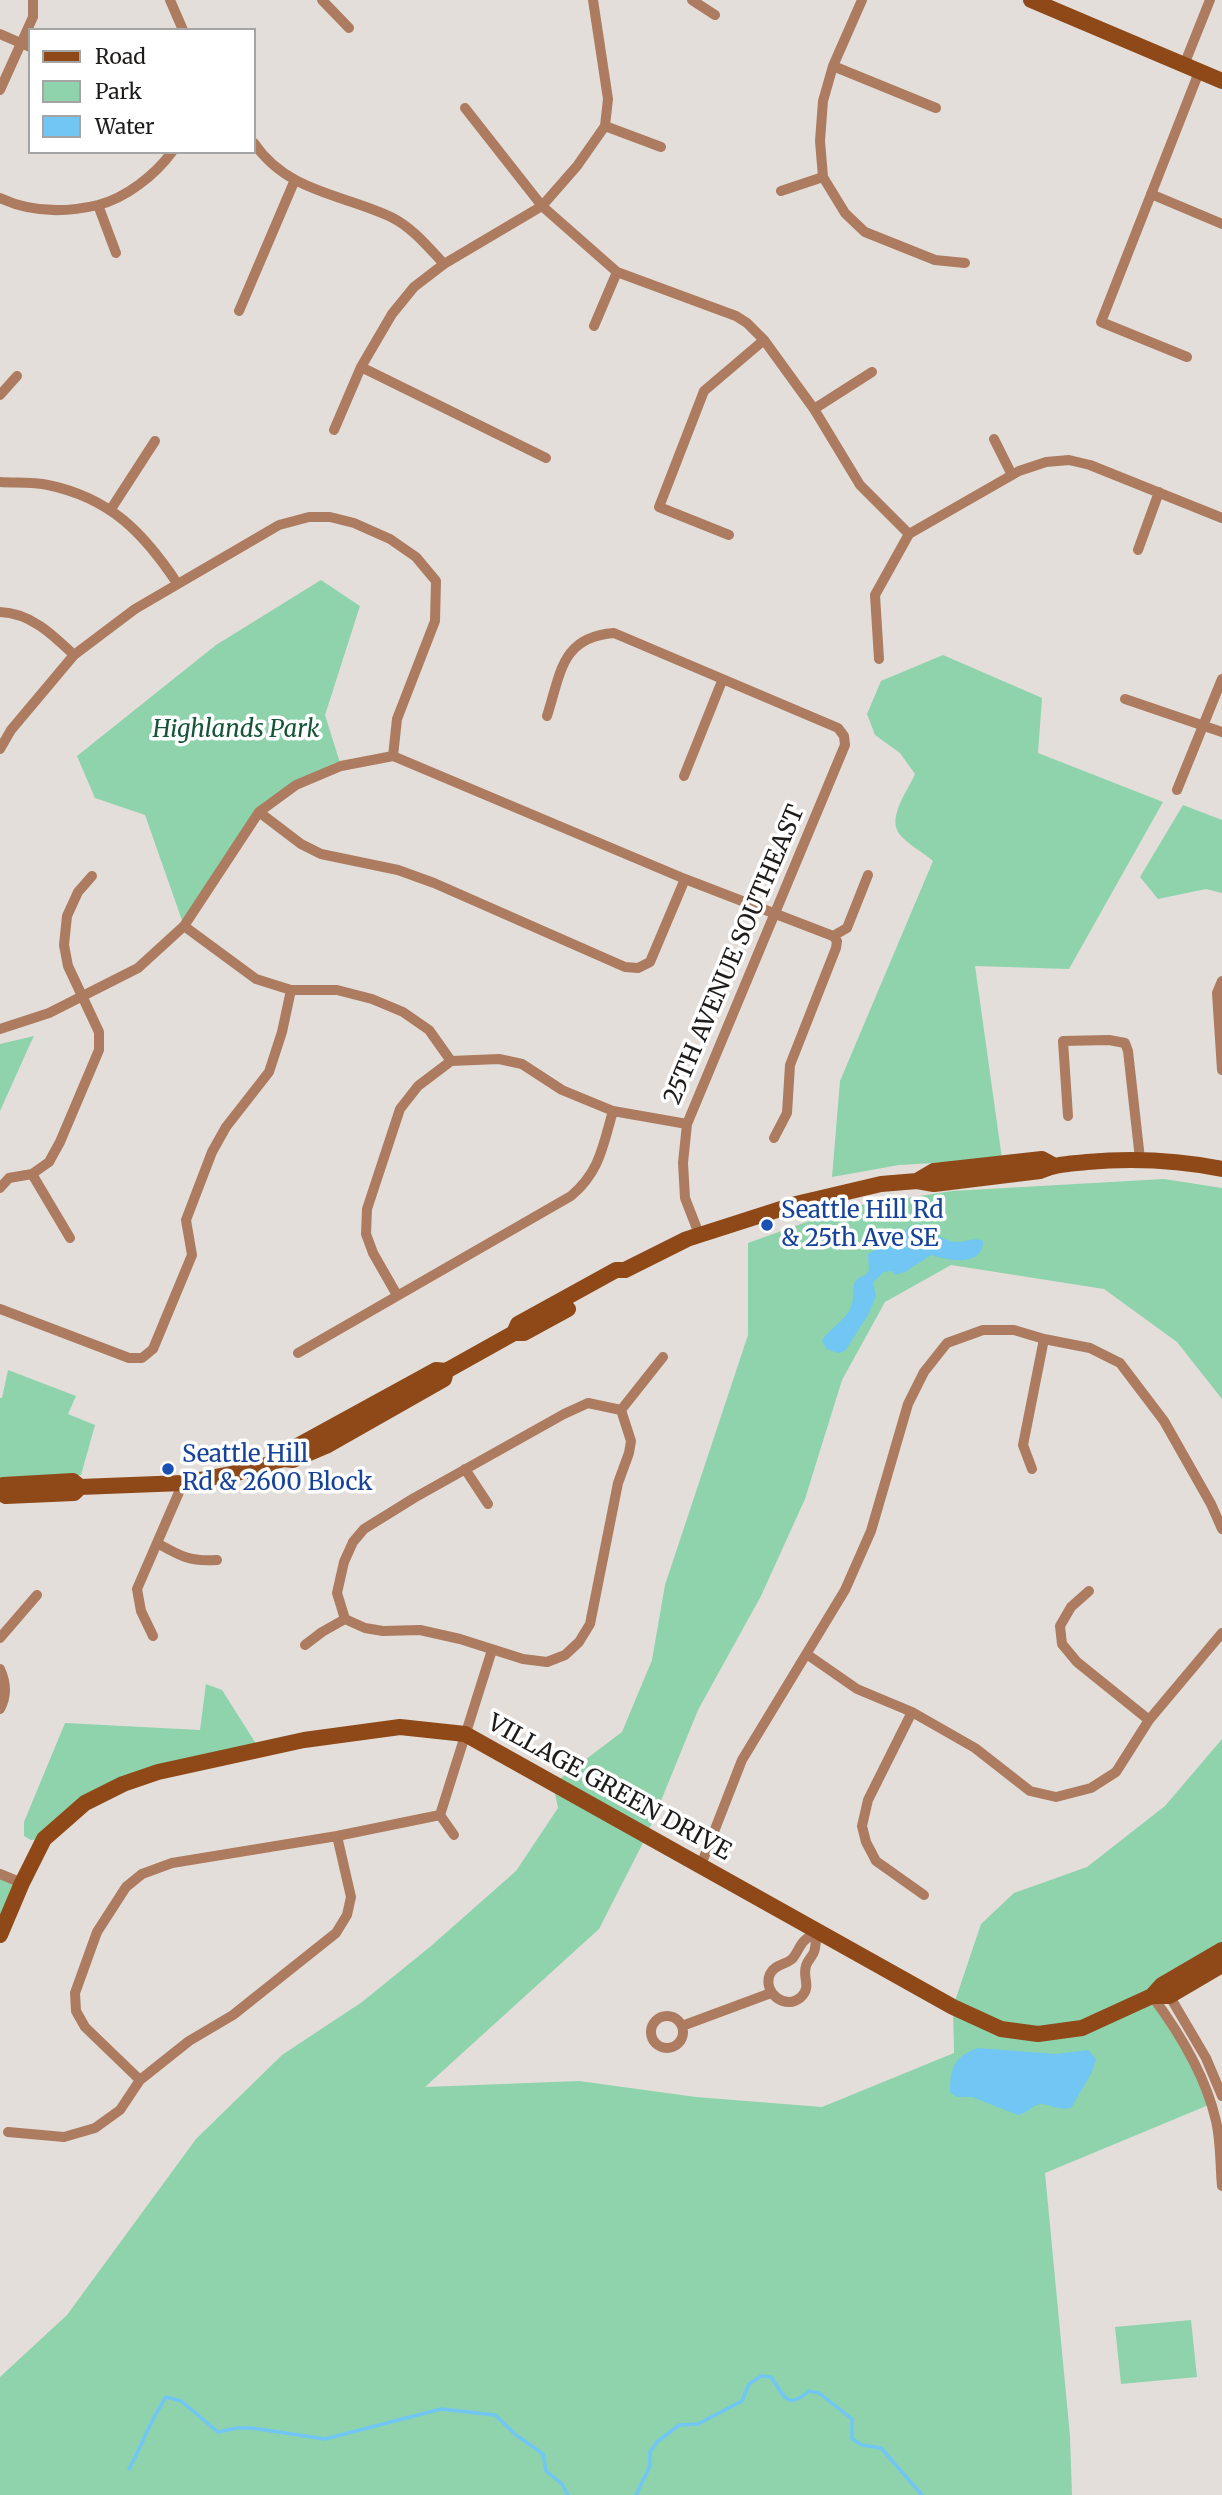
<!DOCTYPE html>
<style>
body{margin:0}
#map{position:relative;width:1222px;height:2495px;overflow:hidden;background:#e3deda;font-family:Merriweather,serif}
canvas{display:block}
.legend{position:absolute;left:28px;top:28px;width:228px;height:126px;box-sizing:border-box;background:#fff;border:2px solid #a5a4a4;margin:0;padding:9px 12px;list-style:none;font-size:21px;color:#1e1c1b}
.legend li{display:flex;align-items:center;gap:14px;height:35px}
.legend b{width:35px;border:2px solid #a5a4a4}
</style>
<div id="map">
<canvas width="1222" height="2495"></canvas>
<ul class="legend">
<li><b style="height:9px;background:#8f4918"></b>Road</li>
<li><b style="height:19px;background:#8ed3ac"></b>Park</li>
<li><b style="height:19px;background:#71c6f3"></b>Water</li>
</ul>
</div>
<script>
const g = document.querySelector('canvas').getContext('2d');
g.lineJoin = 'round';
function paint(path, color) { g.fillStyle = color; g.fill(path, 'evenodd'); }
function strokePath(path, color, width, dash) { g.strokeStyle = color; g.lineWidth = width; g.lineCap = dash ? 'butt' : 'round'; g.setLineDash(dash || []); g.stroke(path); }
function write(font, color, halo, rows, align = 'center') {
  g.font = font + ' Merriweather,serif'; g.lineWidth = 7; g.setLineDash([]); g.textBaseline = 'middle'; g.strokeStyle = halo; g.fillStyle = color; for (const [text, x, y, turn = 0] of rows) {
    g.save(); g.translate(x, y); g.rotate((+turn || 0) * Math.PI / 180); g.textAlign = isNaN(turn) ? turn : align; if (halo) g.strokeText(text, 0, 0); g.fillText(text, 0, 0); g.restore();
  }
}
const green = new Path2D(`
 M 321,580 L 360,606 L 325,715 L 341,766 L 296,785 L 259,812 L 184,926 L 145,815 L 95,798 L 77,756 L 216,645 Z
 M 943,655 L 1042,698 L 1038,753 L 1163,802 L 1069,969 L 975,966 L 1002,1159 L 899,1165 L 832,1177 L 840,1081 L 933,861 C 923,852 910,846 901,836 C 885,819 908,791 915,774 L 900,753 L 875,735 L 867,714 L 881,681 Z
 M 1183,805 L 1222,820 L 1222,893 L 1206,889 L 1158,899 L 1140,877 Z
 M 34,1036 L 31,1042 L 0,1111 L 0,1044 Z
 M 1164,1179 L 1222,1188 L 1222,1399 L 1177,1342 L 1104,1289 L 951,1265 L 885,1302 L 842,1380 L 805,1499 L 761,1596 L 698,1710 L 647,1835 L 599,1929 L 425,2087 L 579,2081 L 696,2097 L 822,2107 L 954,2053 L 953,2007 L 981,1924 L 1014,1893 L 1087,1867 L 1165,1806 L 1222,1739 L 1222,1950 L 1152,1996 L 1169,2019 L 1211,2104 L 1045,2173 L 1070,2436 L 1072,2495 L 0,2495 L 0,2377 L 67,2315 L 196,2139 L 282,2055 L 362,2002 L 431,1946 L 516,1871 L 558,1808 L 553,1784 L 622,1732 L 652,1660 L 665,1585 L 748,1335 L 748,1243 L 848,1207 L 952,1191 Z
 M 8,1370 L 76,1396 L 68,1414 L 95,1425 L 81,1475 L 0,1480 L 0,1398 L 2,1398 Z
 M 206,1684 L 222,1690 L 260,1750 L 123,1784 L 44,1839 L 31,1840 L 24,1836 L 24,1822 L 65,1723 L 200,1730 Z
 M 0,1874 L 22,1883 L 0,1935 Z
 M 1191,2320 L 1197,2377 L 1121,2384 L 1115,2327 Z`);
const water = new Path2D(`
 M 920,1224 C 933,1230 941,1241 956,1242 C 966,1243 973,1236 983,1241 C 983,1267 948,1261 931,1255 L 905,1272 L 895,1275 L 892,1271 L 884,1272 L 873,1282 L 876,1296 L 868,1315 L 845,1351 L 838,1353 L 827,1349 L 822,1341 C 828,1330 847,1319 851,1307 C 857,1293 847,1280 866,1275 L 869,1270 L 868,1254 C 888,1243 893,1248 908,1227 Z
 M 978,2048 L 1056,2054 L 1088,2050 L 1096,2059 L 1092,2072 L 1071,2108 C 1057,2110 1055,2106 1043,2104 C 1034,2103 1026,2114 1018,2115 L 972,2097 L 957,2097 L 950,2092 C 950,2067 955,2056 978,2048 Z`);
const stream = new Path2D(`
 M 129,2469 C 142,2445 151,2419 166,2397 L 181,2401 L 218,2432 L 237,2428 L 252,2428 L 325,2439 L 441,2409 L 495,2415 L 516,2435 L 543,2454 L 546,2471 L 562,2484 L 568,2495
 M 636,2495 L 650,2466 L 650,2452 L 657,2442 L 679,2425 L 698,2424 L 742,2401 L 749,2384 L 761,2376 L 771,2377 C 784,2395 786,2411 809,2391 L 819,2393 L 852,2419 L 852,2439 L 862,2445 L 881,2448 L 922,2495`);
const street = new Path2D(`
 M 170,0 L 183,30
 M 322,0 L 349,28
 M 692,0 L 715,15
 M 862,0 L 833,66 L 823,101 L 820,141 L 823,177 L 845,213 L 865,232 L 935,260 L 965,263
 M 0,34 L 30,47
 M 1184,65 L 1210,0
 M 833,66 L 936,108
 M 0,90 L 33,17 L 33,0
 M 465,108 L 542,206 L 617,272 L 736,316 L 747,323 L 764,340 L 814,409 L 860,485 L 909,534 L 1019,471 L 1046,462 L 1069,460 L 1090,465 L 1222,518
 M 605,126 L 661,147
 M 254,143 C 287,192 342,194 391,217 C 413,228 428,247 444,264
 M 781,191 L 823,177
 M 1151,194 L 1222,224
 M 0,198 C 32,213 64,213 98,205 L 116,253
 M 98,205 C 126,198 155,175 172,152
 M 239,311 L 294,182
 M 594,326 L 617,272
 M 1187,357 L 1101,322 L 1199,72
 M 361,367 L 546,458
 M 0,395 L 17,376
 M 814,409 L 872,372
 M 334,430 L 361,367 L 392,314 L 414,287 L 444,264 L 542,206 L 577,166 L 605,126 L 608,99 L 593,0
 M 994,439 L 1012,475
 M 0,482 C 16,483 33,482 48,485 C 110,498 143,532 177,583
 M 111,509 L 155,441
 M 729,535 L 659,507 L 704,391 L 764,340
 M 1138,550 L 1159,492
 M 0,612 C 31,613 53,635 74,655
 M 879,659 L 875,595 L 909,534
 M 1125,699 L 1222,732
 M 547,716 C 561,673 561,637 614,633 L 838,728 L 844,736 L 845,745 L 687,1124 L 683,1163 L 685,1198 L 699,1234
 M 0,749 L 11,730 L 74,655 L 135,609 L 279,525 L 309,517 L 330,517 L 354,523 L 390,539 L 416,557 L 436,581 L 435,621 L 397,719 L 393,756
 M 684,776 L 722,681
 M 1177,790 L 1222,679
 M 259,812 L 301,844 L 321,854 L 398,870 L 434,883 L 625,967 L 638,968 L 650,962 L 685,879
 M 184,926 L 256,979 L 291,990 L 337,990 L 372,999 L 403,1012 L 429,1030 L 451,1061
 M 833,936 L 847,928 L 868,875
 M 1222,981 L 1217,993 L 1222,1070
 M 0,1029 L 49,1013 L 138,968 L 184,926 L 259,812 L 296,785 L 341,766 L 393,756 L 685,879 L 833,936 L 837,941 L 836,948 L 790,1065 L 787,1113 L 774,1138
 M 451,1061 L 499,1059 L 522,1064 L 562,1090 L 613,1111 L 687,1124
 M 1068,1116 L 1063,1041 L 1109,1040 L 1125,1043 L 1128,1051 L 1140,1159
 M 32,1174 L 70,1238
 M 0,1188 L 9,1178 L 32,1174 L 49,1162 L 60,1142 L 99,1050 L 99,1032 L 68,966 L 64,945 L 67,916 L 78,892 L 92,876
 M 397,1295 L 373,1253 L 366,1234 L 367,1209 L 400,1109 L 418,1086 L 451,1061
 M 0,1309 L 129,1358 L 142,1358 L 153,1349 L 192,1255 L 186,1220 L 212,1152 L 226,1127 L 269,1072 L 282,1032 L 291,990
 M 298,1353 L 571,1196 C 600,1172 603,1145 613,1111
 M 621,1410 L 663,1357
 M 465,1469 L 488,1504
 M 1032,1469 L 1023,1445 L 1044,1339
 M 157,1543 C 180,1556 190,1562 217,1560
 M 1089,1591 L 1071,1607 L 1060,1626 L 1062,1644 L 1077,1662 L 1149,1720
 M 345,1619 L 365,1628 L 383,1631 L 420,1630 L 460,1639 L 523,1659 L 547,1662 L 565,1655 L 579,1642 L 590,1624 L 618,1483 L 629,1453 L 631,1441 L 621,1410
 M 345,1619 L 337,1593 L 344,1562 L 353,1542 L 364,1529 L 414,1498 L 564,1414 L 588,1403 L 621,1410
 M 153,1636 L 141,1611 L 137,1589 L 183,1483
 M 0,1638 L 37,1595
 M 305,1645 L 322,1632 L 345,1619
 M 808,1655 L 857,1689 L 912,1712 L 975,1748 L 1030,1791 L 1056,1797 L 1091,1788 L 1116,1772 L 1149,1720 L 1222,1633
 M 0,1669 C 6,1682 7,1696 0,1709
 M 912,1712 L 868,1800 L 862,1826 L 866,1842 L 876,1861 L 924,1895
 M 440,1815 L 454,1835
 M 701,1865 L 742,1760 L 845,1590 L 871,1531 L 908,1404 L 924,1372 L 947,1343 L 983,1330 L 1014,1330 L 1044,1339 L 1090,1348 L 1120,1363 L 1164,1421 L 1211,1504 L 1222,1529
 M 0,1874 L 22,1883
 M 817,1931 C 816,1938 816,1946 814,1952 C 812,1957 807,1961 806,1966 C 802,1977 812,1987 801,1997 C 786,2011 762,1993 770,1974 C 775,1964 785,1965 792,1959 C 797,1954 799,1946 804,1941 C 808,1937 812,1934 817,1931 Z
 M 1166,1990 L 1206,2058 L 1222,2096
 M 1152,1996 C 1179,2032 1206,2077 1216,2121 C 1221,2142 1220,2165 1222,2186
 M651 2032a16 16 0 1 1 32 0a16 16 0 1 1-32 0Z
 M 682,2026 L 771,1993
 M 140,2080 L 85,2027 L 76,2011 L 75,1993 L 97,1932 L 126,1887 L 142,1874 L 172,1863 L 337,1836 L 440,1815 L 492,1650
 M 8,2132 L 64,2137 L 95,2128 L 120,2110 L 140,2080 L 189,2041 L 233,2015 L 336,1933 L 347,1915 L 351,1897 L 337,1836`);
const secondary = new Path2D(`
 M 1031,0 L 1222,81
 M 917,1181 L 934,1171 L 1042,1159 L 1053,1165
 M 514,1333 L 518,1324 L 616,1270 L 625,1270 L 687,1239 L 796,1204 L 881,1184 L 917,1181 L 934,1184 L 1040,1171 C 1055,1164 1070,1164 1087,1162 C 1133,1158 1177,1160 1222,1169
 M 284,1457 L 290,1450 L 436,1370 L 446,1371 L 514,1333 L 524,1333 L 568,1309
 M 0,1488 L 3,1485 L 73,1481 L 80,1487 L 183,1483 L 252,1470 L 283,1459 L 293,1460 L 326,1446 L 444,1379 L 446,1371
 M 0,1493 L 6,1496 L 74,1493 L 80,1487
 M 0,1935 L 22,1883 L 44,1839 L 85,1803 L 123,1784 L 158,1772 L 304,1740 L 400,1727 L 465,1734 L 953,2007 L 1001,2029 L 1038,2034 L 1082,2028 L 1152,1996 L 1162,1985 L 1222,1950
 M 1152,1996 L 1169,1996 L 1222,1965`);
const markers = [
 [767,1225,7,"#1a4fb4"],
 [168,1469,7,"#1a4fb4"]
];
const parkNames = [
 ["Highlands Park",236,730]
];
const streetNames = [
 ["25TH AVENUE SOUTHEAST",735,955,-67],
 ["VILLAGE GREEN DRIVE",609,1788,29]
];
const transitNames = [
 ["Seattle Hill Rd",781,1211],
 ["& 25th Ave SE",781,1239],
 ["Seattle Hill",182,1455],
 ["Rd & 2600 Block",182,1483]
];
paint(green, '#8ed3ac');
paint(water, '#71c6f3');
strokePath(stream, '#71c6f3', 3.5);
strokePath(street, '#ad7b5f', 10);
strokePath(secondary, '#8f4918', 16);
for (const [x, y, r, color] of markers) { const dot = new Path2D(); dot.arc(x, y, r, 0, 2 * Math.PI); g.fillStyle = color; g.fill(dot); strokePath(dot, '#fff', 2.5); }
write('italic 24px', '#165538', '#fff', parkNames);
write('24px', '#1e1c1b', '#fff', streetNames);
write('24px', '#164399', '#fff', transitNames, 'left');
</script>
